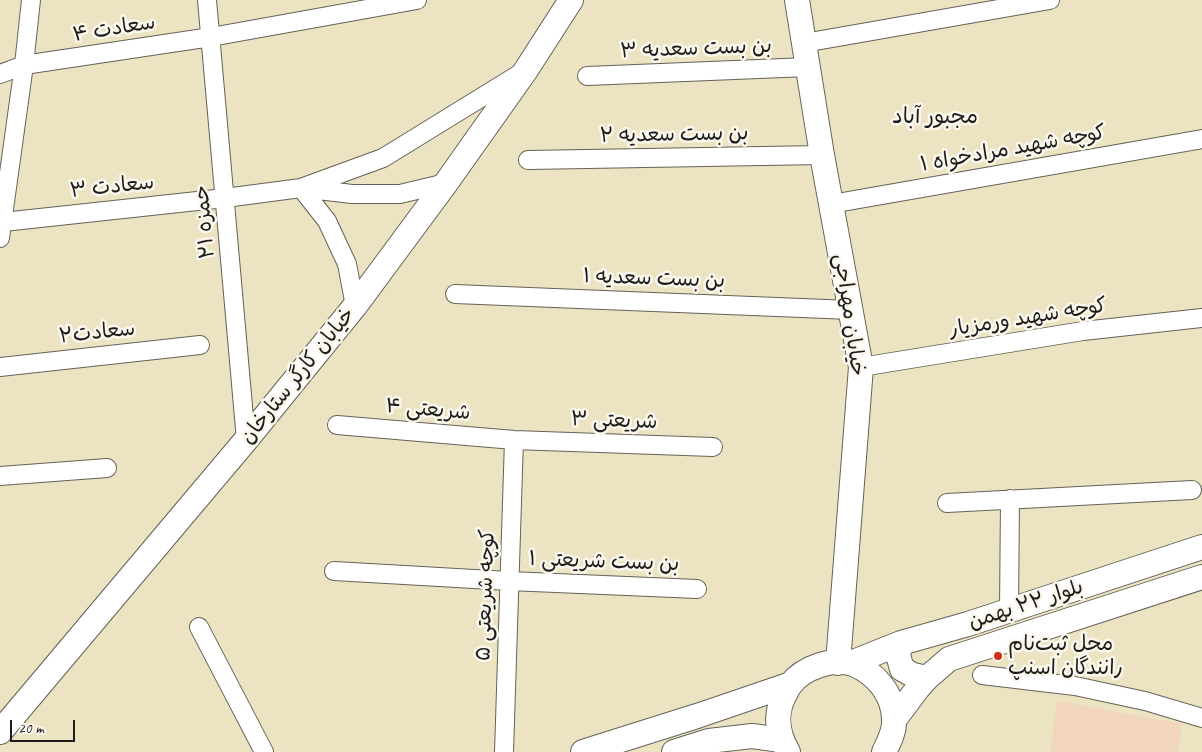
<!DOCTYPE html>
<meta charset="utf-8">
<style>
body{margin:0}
#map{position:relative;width:1202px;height:752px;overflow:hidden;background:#ece3c3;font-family:Caveat,sans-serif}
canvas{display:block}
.scale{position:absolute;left:10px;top:720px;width:65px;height:22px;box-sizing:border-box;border:2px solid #1c1c1c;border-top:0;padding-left:6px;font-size:15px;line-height:18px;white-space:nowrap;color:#1c1c1c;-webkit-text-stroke:4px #fbf7ec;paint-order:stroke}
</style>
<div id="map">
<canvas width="1202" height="752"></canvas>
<div class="scale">20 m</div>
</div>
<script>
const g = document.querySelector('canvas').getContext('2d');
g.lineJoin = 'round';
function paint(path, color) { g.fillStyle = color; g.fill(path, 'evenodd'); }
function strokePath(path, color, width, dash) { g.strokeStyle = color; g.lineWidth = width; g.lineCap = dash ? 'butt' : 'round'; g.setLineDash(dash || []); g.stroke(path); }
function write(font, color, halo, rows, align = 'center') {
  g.font = font + ' Caveat,"Playpen Sans Arabic",sans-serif'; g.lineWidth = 5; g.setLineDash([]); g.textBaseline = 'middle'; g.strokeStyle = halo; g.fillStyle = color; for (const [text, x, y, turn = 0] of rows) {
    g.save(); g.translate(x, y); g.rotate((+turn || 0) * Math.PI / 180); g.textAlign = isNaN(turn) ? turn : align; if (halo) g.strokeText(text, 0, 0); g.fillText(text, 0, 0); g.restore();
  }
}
const built = new Path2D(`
 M 1057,701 L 1182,724 L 1178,752 L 1050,752 Z`);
const street = new Path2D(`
 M 207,0 L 246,440
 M 804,43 L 1050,0
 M 0,74 L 24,65 L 211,37 L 417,0
 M 587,76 L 808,67
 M 528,160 L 822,155
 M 831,204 L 1202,139
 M 3,222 L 225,198 L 301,188 L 383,158 L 521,73
 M 0,238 L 24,65 L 31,0
 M 455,294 L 851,310
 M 355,306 L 347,264 L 327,221 L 301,188 L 352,194 L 400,194 L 446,183
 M 0,367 L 200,345
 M 861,367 L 1083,331 L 1202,318
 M 337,425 L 514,440 L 713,447
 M 0,476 L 107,468
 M 947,503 L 1192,490
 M 334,571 L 509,581 L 697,589
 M 1009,610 L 1010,499
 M 199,627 L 264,752
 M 982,675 L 1075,686 L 1145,701 L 1202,718
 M 504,752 L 514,440`);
const secondary = new Path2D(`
 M 797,0 L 822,155 L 861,367 L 838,663
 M 901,643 L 898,655 L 902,669 L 913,675 L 927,678
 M 851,663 L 901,643 L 968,624 L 1202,547
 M 894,720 L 918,688 L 927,678 L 949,659 L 1202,577
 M 0,732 L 246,440 L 355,306 L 446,183 L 526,70 L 571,0
 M 583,752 L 697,716 L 791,684
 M 674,752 L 709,741 L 752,736 L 781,740
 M 788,752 C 777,733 774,714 785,694 C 787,691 788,687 791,684 C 803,668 833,657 853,664 C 876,673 894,695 894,720 C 895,731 889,742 884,752`);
const markers = [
 [998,656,5,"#c8321e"]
];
const streetNames = [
 ["سعادت ۴",114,29,-9],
 ["بن بست سعدیه ۳",696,49,-2],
 ["بن بست سعدیه ۲",674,135,-1],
 ["۱ کوچه شهید مرادخواه",1013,149,-10],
 ["سعادت ۳",112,187,-6],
 ["حمزه ۲۱",205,222,-95],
 ["بن بست سعدیه ۱",654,279,2],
 ["خیابان مهراجی",849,315,82],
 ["کوچه شهید ورمزیار",1028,318,-9],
 ["سعادت۲",97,333,-6],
 ["خیابان کارگر ستارخان",298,376,-51],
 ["شریعتی ۴",428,410,5],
 ["شریعتی ۳",614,421,2],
 ["بن بست شریعتی ۱",604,562,2],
 ["۵ کوچه شریعتی",486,595,-88],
 ["بلوار ۲۲ بهمن",1026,605,-18]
];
const poiNames = [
 ["محل ثبت‌نام",1008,644],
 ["رانندگان اسنپ",1008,668]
];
const neighbourhoodNames = [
 ["مجبور آباد",935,117]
];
paint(built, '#f2d5bd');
strokePath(street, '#656256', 20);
strokePath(secondary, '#656256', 26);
strokePath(street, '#fff', 18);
strokePath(secondary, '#fff', 24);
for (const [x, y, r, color] of markers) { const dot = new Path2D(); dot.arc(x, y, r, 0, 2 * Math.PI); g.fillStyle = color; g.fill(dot); strokePath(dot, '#fbf7ec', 2); }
write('21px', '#1c1c1c', '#fbf7ec', streetNames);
write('21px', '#1c1c1c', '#fbf7ec', poiNames, 'left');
write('22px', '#1c1c1c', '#fbf7ec', neighbourhoodNames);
</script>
